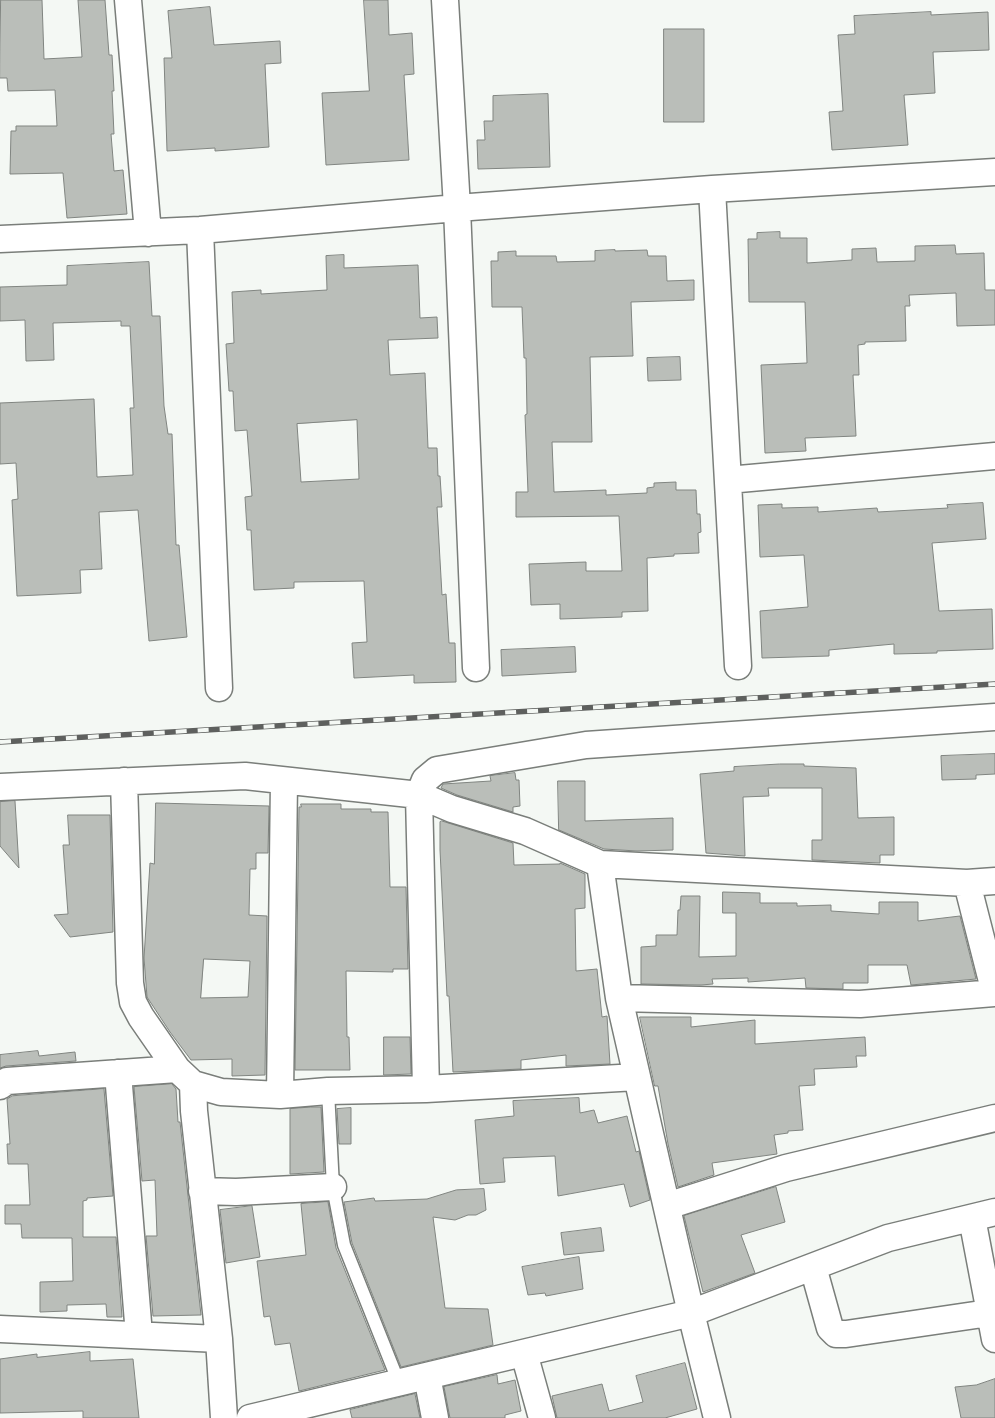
<!DOCTYPE html>
<style>
body{margin:0}
canvas{display:block;background:#f4f8f4}
</style>
<canvas width="995" height="1418"></canvas>
<script>
const g = document.querySelector('canvas').getContext('2d');
g.lineJoin = 'round';
function paint(path, color) { g.fillStyle = color; g.fill(path, 'evenodd'); }
function strokePath(path, color, width, dash) { g.strokeStyle = color; g.lineWidth = width; g.lineCap = dash ? 'butt' : 'round'; g.setLineDash(dash || []); g.stroke(path); }
const building = new Path2D(`
 M 1,0 L 42,0 L 44,59 L 82,57 L 78,0 L 105,0 L 109,55 L 112,55 L 114,91 L 112,91 L 114,134 L 111,134 L 114,171 L 123,170 L 127,214 L 67,218 L 63,173 L 10,174 L 11,131 L 16,131 L 16,126 L 57,126 L 55,90 L 8,91 L 7,78 L 0,78 Z
 M 364,0 L 388,0 L 389,35 L 412,33 L 414,74 L 404,75 L 409,160 L 326,165 L 322,93 L 369,91 Z
 M 210,7 L 214,45 L 280,41 L 281,63 L 265,64 L 269,147 L 215,151 L 215,148 L 167,151 L 164,58 L 172,58 L 168,11 Z
 M 931,12 L 931,15 L 988,12 L 989,50 L 933,52 L 935,93 L 904,95 L 908,145 L 832,150 L 829,112 L 843,111 L 838,35 L 855,34 L 854,16 Z
 M 664,29 L 704,29 L 704,122 L 664,122 Z
 M 548,94 L 550,167 L 478,169 L 477,140 L 485,140 L 484,121 L 493,121 L 493,96 Z
 M 780,232 L 780,238 L 807,238 L 807,263 L 852,260 L 852,249 L 876,248 L 877,262 L 915,261 L 915,246 L 955,245 L 956,254 L 984,253 L 985,290 L 995,290 L 995,325 L 957,326 L 956,293 L 909,295 L 910,306 L 905,306 L 906,341 L 865,342 L 865,344 L 858,345 L 859,375 L 853,375 L 856,436 L 805,438 L 806,451 L 765,453 L 761,365 L 807,363 L 805,302 L 749,302 L 748,239 L 757,239 L 757,233 Z
 M 615,250 L 615,251 L 647,250 L 648,256 L 666,256 L 667,281 L 694,280 L 694,300 L 631,302 L 633,356 L 590,357 L 592,442 L 552,442 L 554,492 L 606,490 L 606,495 L 647,493 L 647,488 L 654,487 L 654,483 L 676,482 L 676,490 L 696,490 L 697,514 L 700,514 L 701,532 L 698,533 L 699,553 L 674,554 L 674,556 L 647,558 L 648,611 L 622,612 L 622,617 L 560,619 L 560,604 L 531,605 L 529,564 L 586,562 L 586,571 L 622,571 L 619,516 L 516,517 L 516,492 L 528,492 L 525,415 L 527,414 L 526,358 L 524,358 L 522,307 L 492,307 L 491,261 L 498,261 L 498,252 L 516,251 L 516,256 L 556,256 L 557,262 L 595,261 L 595,251 Z
 M 344,255 L 344,268 L 418,265 L 420,318 L 437,317 L 438,338 L 388,340 L 390,375 L 425,373 L 428,448 L 437,448 L 438,476 L 440,476 L 442,507 L 437,507 L 442,595 L 446,594 L 449,643 L 455,643 L 456,682 L 414,683 L 414,675 L 354,678 L 352,643 L 367,642 L 364,581 L 294,582 L 294,588 L 254,590 L 251,530 L 247,530 L 245,497 L 252,496 L 247,430 L 235,431 L 233,391 L 229,391 L 226,344 L 234,343 L 232,292 L 261,290 L 261,294 L 327,290 L 326,256 ZM 357,420 L 359,479 L 301,482 L 297,424 Z
 M 149,262 L 152,316 L 160,316 L 164,406 L 168,434 L 172,434 L 176,545 L 179,545 L 187,637 L 149,641 L 138,510 L 99,512 L 102,569 L 80,570 L 81,593 L 17,596 L 12,500 L 18,499 L 16,463 L 0,464 L 0,403 L 94,399 L 97,477 L 133,475 L 130,408 L 134,408 L 130,326 L 121,326 L 121,321 L 53,323 L 54,360 L 26,361 L 25,320 L 0,321 L 0,287 L 67,285 L 67,266 Z
 M 680,357 L 681,380 L 648,381 L 647,358 Z
 M 983,503 L 986,539 L 932,543 L 939,611 L 992,609 L 993,649 L 937,651 L 937,653 L 894,654 L 894,644 L 829,650 L 829,656 L 762,658 L 760,611 L 808,607 L 804,555 L 760,557 L 758,505 L 782,504 L 782,508 L 818,507 L 818,512 L 877,508 L 878,512 L 948,508 L 947,505 Z
 M 575,647 L 576,672 L 502,676 L 501,650 Z
 M 995,754 L 995,774 L 976,775 L 976,779 L 942,780 L 941,756 Z
 M 780,764 L 804,764 L 804,766 L 856,768 L 858,818 L 894,817 L 894,855 L 880,855 L 880,863 L 812,860 L 812,840 L 822,840 L 822,788 L 768,788 L 769,796 L 743,797 L 745,856 L 706,853 L 700,774 L 734,771 L 734,767 Z
 M 515,773 L 516,780 L 519,780 L 520,806 L 513,807 L 513,812 L 457,795 L 441,788 L 443,784 L 491,781 L 490,776 Z
 M 558,781 L 585,781 L 585,821 L 673,818 L 673,850 L 637,851 L 604,849 L 559,830 Z
 M 15,801 L 19,868 L 0,846 L 0,802 Z
 M 156,803 L 269,806 L 268,853 L 256,853 L 256,869 L 250,869 L 249,915 L 267,916 L 265,1075 L 232,1076 L 232,1059 L 191,1060 L 170,1032 L 147,997 L 144,958 L 150,863 L 154,864 ZM 204,959 L 250,961 L 248,997 L 201,998 Z
 M 301,804 L 341,804 L 341,809 L 371,809 L 371,812 L 388,812 L 390,887 L 406,887 L 408,969 L 393,969 L 393,972 L 346,971 L 347,1037 L 349,1037 L 350,1070 L 295,1070 L 299,807 L 301,807 Z
 M 68,815 L 110,815 L 113,932 L 70,937 L 54,915 L 68,914 L 63,845 L 69,845 Z
 M 442,821 L 513,843 L 514,865 L 560,864 L 560,863 L 585,874 L 585,908 L 575,909 L 576,971 L 597,969 L 602,1017 L 607,1016 L 610,1064 L 566,1066 L 566,1055 L 521,1060 L 521,1069 L 453,1072 L 449,996 L 447,996 L 440,850 L 440,822 Z
 M 723,892 L 760,893 L 760,903 L 797,903 L 797,906 L 831,905 L 831,911 L 879,914 L 879,902 L 918,902 L 918,921 L 960,916 L 976,979 L 911,985 L 907,965 L 868,965 L 868,983 L 843,983 L 843,989 L 806,988 L 805,978 L 748,982 L 748,978 L 712,979 L 713,984 L 701,985 L 641,984 L 641,947 L 656,946 L 656,935 L 677,935 L 678,910 L 680,910 L 681,896 L 700,896 L 699,957 L 736,956 L 736,913 L 723,913 Z
 M 640,1017 L 691,1017 L 691,1027 L 755,1020 L 755,1044 L 865,1037 L 866,1056 L 856,1056 L 857,1067 L 814,1069 L 815,1085 L 799,1086 L 803,1130 L 788,1131 L 788,1133 L 774,1135 L 777,1154 L 712,1163 L 714,1175 L 678,1187 L 668,1144 L 658,1086 L 655,1086 Z
 M 384,1037 L 410,1037 L 411,1074 L 384,1075 Z
 M 38,1051 L 39,1056 L 75,1052 L 76,1061 L 6,1066 L 0,1068 L 0,1055 Z
 M 172,1084 L 176,1089 L 178,1122 L 180,1122 L 201,1315 L 153,1316 L 146,1236 L 157,1236 L 155,1180 L 142,1181 L 134,1087 Z
 M 104,1089 L 113,1196 L 87,1198 L 87,1200 L 83,1201 L 83,1237 L 116,1237 L 122,1317 L 107,1317 L 106,1304 L 67,1305 L 67,1311 L 40,1312 L 40,1282 L 73,1281 L 72,1238 L 22,1238 L 21,1224 L 5,1224 L 5,1205 L 30,1205 L 28,1164 L 8,1164 L 7,1144 L 10,1144 L 7,1099 L 12,1096 Z
 M 579,1098 L 580,1113 L 594,1110 L 598,1123 L 627,1116 L 636,1152 L 639,1151 L 650,1200 L 630,1207 L 624,1184 L 558,1196 L 555,1156 L 503,1158 L 505,1182 L 480,1184 L 475,1120 L 514,1116 L 513,1101 Z
 M 311,1107 L 321,1107 L 324,1172 L 290,1174 L 290,1109 Z
 M 351,1108 L 351,1144 L 339,1144 L 337,1109 Z
 M 776,1187 L 785,1222 L 741,1235 L 755,1273 L 703,1292 L 684,1216 Z
 M 484,1189 L 486,1210 L 476,1215 L 468,1215 L 455,1220 L 433,1217 L 445,1308 L 488,1309 L 493,1345 L 401,1367 L 352,1243 L 344,1202 L 374,1198 L 375,1201 L 427,1199 L 456,1190 Z
 M 328,1202 L 336,1248 L 385,1370 L 299,1391 L 290,1343 L 275,1345 L 270,1316 L 264,1317 L 257,1261 L 306,1255 L 301,1204 Z
 M 252,1206 L 260,1257 L 226,1263 L 220,1210 Z
 M 601,1228 L 604,1251 L 564,1255 L 561,1233 Z
 M 579,1257 L 583,1289 L 546,1296 L 545,1293 L 528,1295 L 522,1267 Z
 M 90,1352 L 90,1361 L 133,1359 L 139,1418 L 83,1418 L 83,1411 L 0,1413 L 0,1359 L 37,1354 L 37,1357 Z
 M 685,1363 L 697,1409 L 665,1418 L 557,1418 L 552,1396 L 602,1384 L 609,1411 L 643,1402 L 636,1376 Z
 M 497,1375 L 498,1384 L 515,1380 L 521,1411 L 505,1415 L 505,1418 L 450,1418 L 444,1387 Z
 M 995,1379 L 995,1418 L 961,1418 L 955,1387 L 976,1385 Z
 M 415,1394 L 420,1418 L 352,1418 L 350,1410 Z`);
const service = new Path2D(`
 M 328,1091 L 333,1187 L 344,1245 L 399,1383`);
const minor = new Path2D(`
 M 128,0 L 148,233
 M 445,0 L 457,208 L 476,668
 M 712,189 L 738,666
 M 200,230 L 219,688
 M 0,239 L 200,230 L 457,208 L 712,189 L 995,172
 M 728,480 L 995,456
 M 124,781 L 130,983 L 133,1002 L 141,1017 L 177,1069 L 193,1084 L 221,1092 L 280,1095 L 328,1091 L 426,1089 L 637,1077
 M 0,787 L 245,776 L 419,795 L 452,809 L 525,831 L 600,864 L 967,883 L 995,881
 M 600,864 L 619,998 L 691,1313 L 717,1418
 M 967,883 L 995,993
 M 619,998 L 860,1004 L 995,993
 M 118,1073 L 139,1335
 M 193,1084 L 194,1111 L 219,1339 L 224,1418
 M 0,1086 L 7,1081 L 177,1069
 M 426,1089 L 419,795 L 425,780 L 437,770 L 586,745 L 995,717
 M 280,1095 L 284,781
 M 202,1191 L 236,1192 L 333,1187
 M 667,1206 L 786,1168 L 995,1118
 M 972,1218 L 995,1339
 M 813,1267 L 830,1328 L 836,1334 L 846,1334 L 995,1312
 M 0,1329 L 219,1339
 M 524,1353 L 542,1418
 M 427,1376 L 435,1418
 M 250,1418 L 691,1313 L 888,1238 L 995,1212`);
const rail = new Path2D(`
 M 0,742 L 995,684`);
paint(building, '#babeb9');
strokePath(building, '#818581', 1);
strokePath(service, '#7a7e7a', 15);
strokePath(minor, '#7a7e7a', 29);
strokePath(service, '#fff', 12);
strokePath(minor, '#fff', 26);
strokePath(rail, '#5e605e', 5.5);
strokePath(rail, '#f4f8f4', 4, [11]);
</script>
